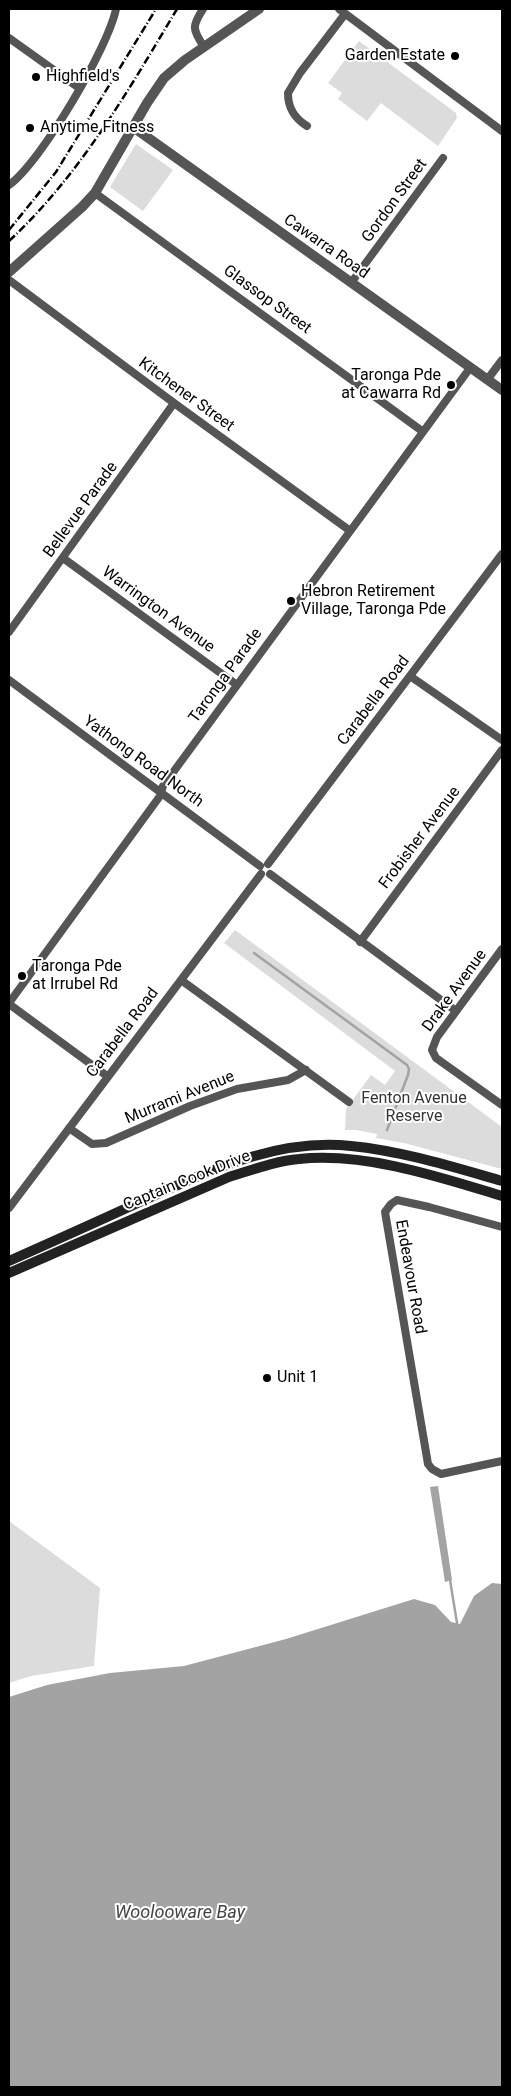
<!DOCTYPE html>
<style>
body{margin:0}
#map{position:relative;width:511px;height:2096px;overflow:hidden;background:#fff;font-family:Roboto,sans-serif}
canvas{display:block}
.frame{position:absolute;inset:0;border:10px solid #000;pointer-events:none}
</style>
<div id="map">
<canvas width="511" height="2096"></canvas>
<div class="frame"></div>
</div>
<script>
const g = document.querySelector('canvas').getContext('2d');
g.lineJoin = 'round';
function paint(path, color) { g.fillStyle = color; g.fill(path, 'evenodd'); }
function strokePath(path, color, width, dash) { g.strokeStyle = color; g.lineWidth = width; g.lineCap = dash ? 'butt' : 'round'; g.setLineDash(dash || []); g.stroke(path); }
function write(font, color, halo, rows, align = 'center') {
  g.font = font + ' Roboto,sans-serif'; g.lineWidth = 4; g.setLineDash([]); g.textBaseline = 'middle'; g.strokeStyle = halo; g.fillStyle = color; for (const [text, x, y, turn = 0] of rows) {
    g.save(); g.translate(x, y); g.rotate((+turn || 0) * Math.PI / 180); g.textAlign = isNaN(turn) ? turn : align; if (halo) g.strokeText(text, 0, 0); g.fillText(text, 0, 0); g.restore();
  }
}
const green = new Path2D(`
 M 359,41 L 456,113 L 457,118 L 438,146 L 381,103 L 367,121 L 338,99 L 342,93 L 328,83 Z
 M 136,144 L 173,170 L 143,211 L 110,187 Z
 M 235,930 L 502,1127 L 502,1169 L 404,1143 L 376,1138 L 377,1134 L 356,1130 L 345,1130 L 346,1109 L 371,1075 L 385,1085 L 395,1071 L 224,943 Z
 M 9,1521 L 100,1588 L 94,1666 L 31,1676 L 9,1683 Z`);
const water = new Path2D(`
 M 438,1486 L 452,1580 L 445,1582 L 430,1487 Z
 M 492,1583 L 502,1584 L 502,2087 L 9,2087 L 9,1697 L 47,1685 L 110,1673 L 184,1666 L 286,1639 L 414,1599 L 435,1605 L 451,1622 L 460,1624 L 474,1596 Z`);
const stream = new Path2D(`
 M 254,953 L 407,1065 L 409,1069 L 408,1075 L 387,1130
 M 450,1580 L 457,1623`);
const minor = new Path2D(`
 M 203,9 C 192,26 192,29 204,47
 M 339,9 L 502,131
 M 9,38 L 79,88
 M 307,126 C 294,118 288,108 288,93 L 300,73 L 345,14
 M 9,185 C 41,162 108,48 116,9
 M 95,193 L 422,431
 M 9,280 L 174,403 L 349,530
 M 351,283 L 443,158
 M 487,380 L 502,360
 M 63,558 L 237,685
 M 9,632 L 174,403
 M 410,676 L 502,740
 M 9,680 L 260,866
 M 268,864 L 502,554
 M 270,874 L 456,1011
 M 360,942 L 502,750
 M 502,949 L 437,1037 L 432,1050 L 436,1058 L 502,1105
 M 181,980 L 349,1102
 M 9,1003 L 160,796 L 163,786 L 470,368
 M 9,1004 L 107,1076
 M 69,1128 L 92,1144 L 106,1143 L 190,1106 L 237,1089 L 288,1080 L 306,1070
 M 9,1208 L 261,874
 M 502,1227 L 429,1207 L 397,1200 L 391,1204 L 385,1212 L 428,1464 L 432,1469 L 441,1474 L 502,1461`);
const tertiary = new Path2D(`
 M 133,127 L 502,390
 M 9,272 L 82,207 L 95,193 L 147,103 L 164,78 L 185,60 L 259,9`);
const secondary = new Path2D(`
 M 9,1261 C 54,1241 99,1221 144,1200 C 210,1171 276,1138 351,1146 C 402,1151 453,1167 502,1181
 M 9,1273 L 229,1177 C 252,1170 275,1161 299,1159 C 365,1152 440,1177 502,1196`);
const rail = new Path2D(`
 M 9,230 L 56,172 L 156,9
 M 9,241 C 80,175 128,91 177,9`);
const markers = [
 [455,56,5,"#000"],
 [36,77,5,"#000"],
 [30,128,5,"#000"],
 [451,385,5,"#000"],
 [291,601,5,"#000"],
 [22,976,5,"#000"],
 [267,1378,5,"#000"]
];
const poiNames = [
 ["Garden Estate",445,56,"right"],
 ["Highfield's",46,77],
 ["Anytime Fitness",40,128],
 ["Taronga Pde",441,376,"right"],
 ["at Cawarra Rd",441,394,"right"],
 ["Hebron Retirement",301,592],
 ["Village, Taronga Pde",301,610],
 ["Taronga Pde",32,967],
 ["at Irrubel Rd",32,985],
 ["Unit 1",277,1378]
];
const streetNames = [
 ["Gordon Street",395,201,-54],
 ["Cawarra Road",326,247,35],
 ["Glassop Street",267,300,36],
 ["Kitchener Street",186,395,36],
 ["Bellevue Parade",81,510,-54],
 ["Warrington Avenue",158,610,36],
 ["Taronga Parade",226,676,-54],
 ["Carabella Road",374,701,-53],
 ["Yathong Road North",143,762,36],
 ["Frobisher Avenue",420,838,-53],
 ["Drake Avenue",455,991,-54],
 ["Carabella Road",123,1033,-53],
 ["Murrami Avenue",180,1098,-22],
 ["Captain Cook Drive",187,1181,-22],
 ["Endeavour Road",410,1277,80]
];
const parkNames = [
 ["Fenton Avenue",414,1099],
 ["Reserve",414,1117]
];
const waterNames = [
 ["Woolooware Bay",180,1913]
];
paint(green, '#dcdcdc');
paint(water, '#a3a3a3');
strokePath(stream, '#a3a3a3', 2.5);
strokePath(minor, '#555', 8);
strokePath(tertiary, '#555', 10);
strokePath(secondary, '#222', 10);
strokePath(rail, '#000', 2.5, [8, 2.5, 1, 2.5]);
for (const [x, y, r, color] of markers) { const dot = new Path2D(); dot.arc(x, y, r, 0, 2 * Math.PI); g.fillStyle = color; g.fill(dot); strokePath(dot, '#fff', 2); }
write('16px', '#000', '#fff', poiNames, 'left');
write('16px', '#000', '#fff', streetNames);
write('16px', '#333', '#fff', parkNames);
write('italic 18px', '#444', '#fff', waterNames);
</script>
